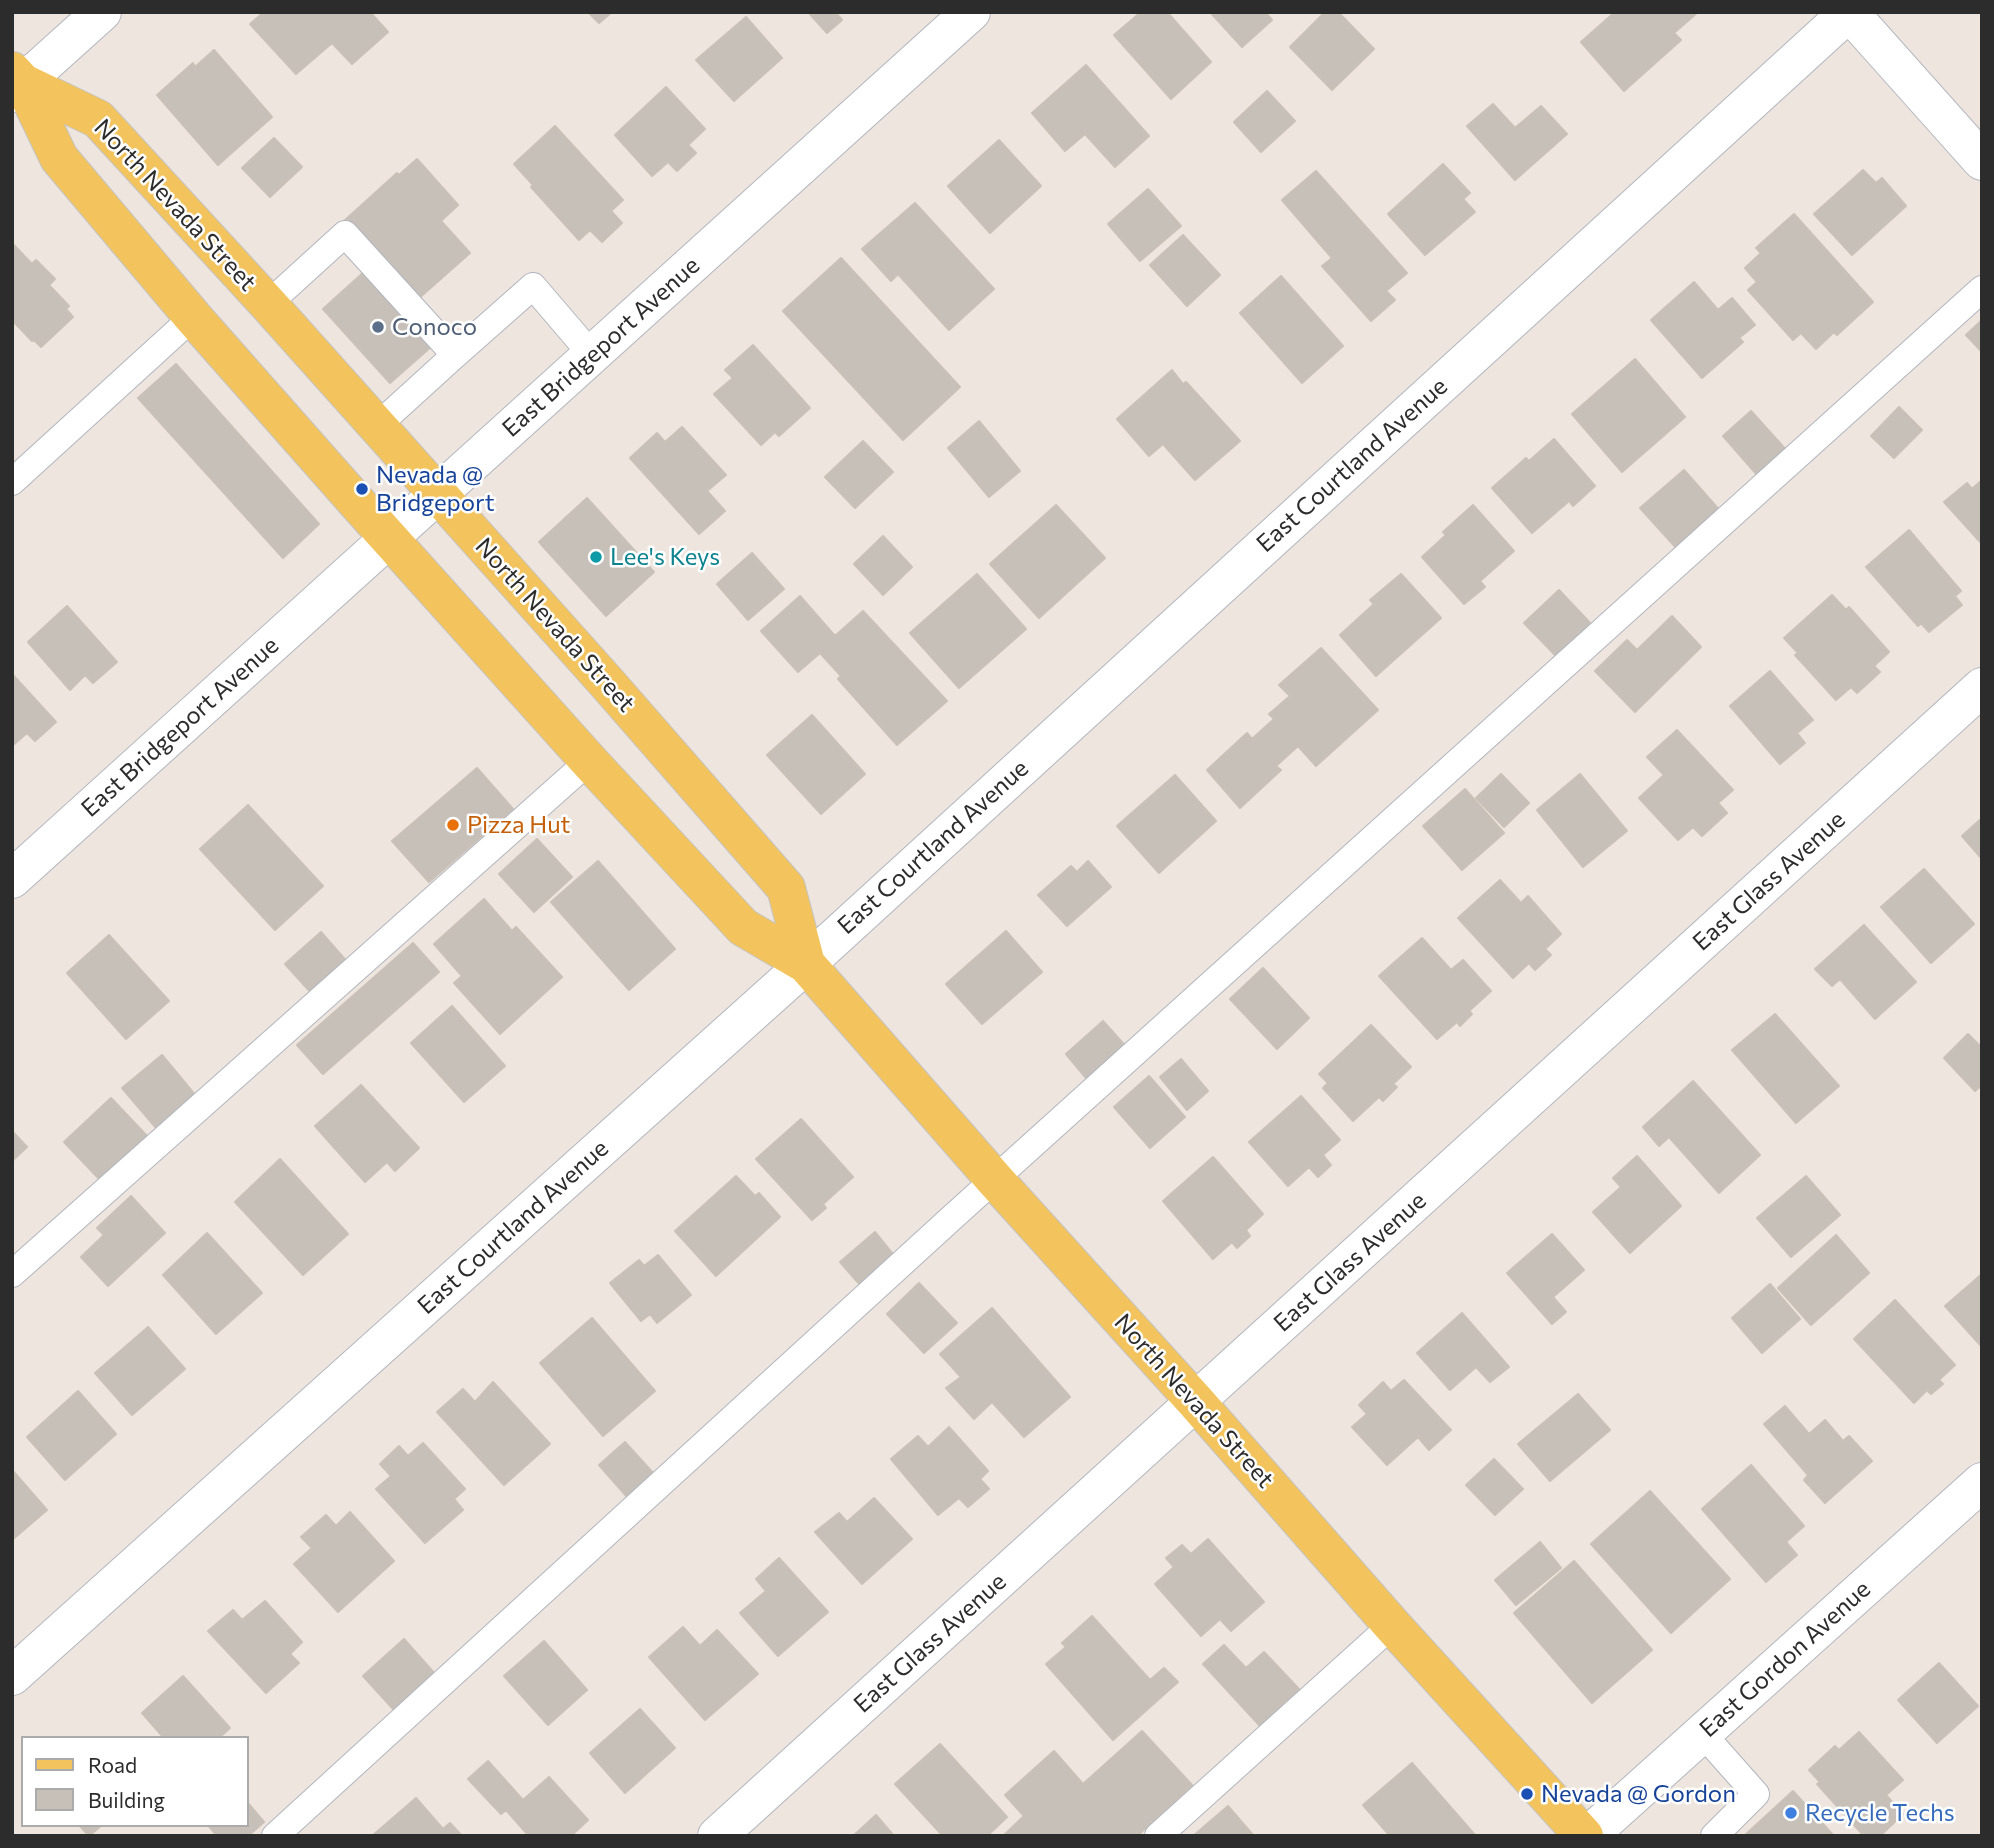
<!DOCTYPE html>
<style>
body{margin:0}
#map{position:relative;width:1994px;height:1848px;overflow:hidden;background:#ede5de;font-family:Commissioner,sans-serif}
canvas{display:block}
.frame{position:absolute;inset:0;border:14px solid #2c2c2c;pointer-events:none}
.legend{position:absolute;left:21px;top:1736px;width:228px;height:91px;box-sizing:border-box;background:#fff;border:2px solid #ababab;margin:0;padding:9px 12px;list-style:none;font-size:21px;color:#2c2c2c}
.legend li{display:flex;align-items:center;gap:14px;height:35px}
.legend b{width:35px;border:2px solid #ababab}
</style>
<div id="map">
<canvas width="1994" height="1848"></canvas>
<div class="frame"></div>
<ul class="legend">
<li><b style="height:9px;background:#f3c45d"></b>Road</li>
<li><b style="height:19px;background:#c6c0b9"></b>Building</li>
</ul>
</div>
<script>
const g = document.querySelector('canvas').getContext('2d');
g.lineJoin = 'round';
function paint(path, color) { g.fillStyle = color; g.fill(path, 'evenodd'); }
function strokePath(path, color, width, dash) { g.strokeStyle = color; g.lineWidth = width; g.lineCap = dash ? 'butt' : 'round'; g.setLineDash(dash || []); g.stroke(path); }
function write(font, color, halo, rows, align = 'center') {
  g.font = font + ' Commissioner,sans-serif'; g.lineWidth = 5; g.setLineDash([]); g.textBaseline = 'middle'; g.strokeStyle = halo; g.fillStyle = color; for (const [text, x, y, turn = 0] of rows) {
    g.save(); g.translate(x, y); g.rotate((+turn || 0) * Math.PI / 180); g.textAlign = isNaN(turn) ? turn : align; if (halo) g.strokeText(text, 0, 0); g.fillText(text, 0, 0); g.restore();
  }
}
const building = new Path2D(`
 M 264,12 L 370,12 L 388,32 L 352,64 L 332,43 L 296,74 L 250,24 Z
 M 588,12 L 612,12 L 599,23 Z
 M 808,12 L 835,12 L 842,20 L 827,33 Z
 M 1141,12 L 1167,12 L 1211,62 L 1171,99 L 1114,35 Z
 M 1210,12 L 1265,12 L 1272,20 L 1242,47 Z
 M 1325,12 L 1338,12 L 1374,49 L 1332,90 L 1290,47 Z
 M 1615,12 L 1698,12 L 1674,33 L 1681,40 L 1624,91 L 1581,42 Z
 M 746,17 L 782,58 L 734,101 L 696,60 Z
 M 214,50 L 272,117 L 218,165 L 157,95 L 193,63 L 195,67 Z
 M 1086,65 L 1149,136 L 1115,167 L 1085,134 L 1065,151 L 1032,113 Z
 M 666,87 L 705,129 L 688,145 L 696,153 L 677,171 L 668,162 L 652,176 L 615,135 Z
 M 1267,91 L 1295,121 L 1261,152 L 1234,122 Z
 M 1493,104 L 1515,128 L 1541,106 L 1567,134 L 1515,180 L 1467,126 Z
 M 555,126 L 623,200 L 611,211 L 622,223 L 602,242 L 590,230 L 579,240 L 531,187 L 533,185 L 514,164 Z
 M 274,138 L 302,167 L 270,197 L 242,168 Z
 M 999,140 L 1041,186 L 990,233 L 948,186 Z
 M 417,159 L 458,205 L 441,221 L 470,253 L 418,299 L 394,276 L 344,221 L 397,173 L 399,175 Z
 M 1443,164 L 1470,193 L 1463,199 L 1475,212 L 1425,255 L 1388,214 Z
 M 1863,170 L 1876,183 L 1882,178 L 1906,206 L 1852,255 L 1814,214 Z
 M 1316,171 L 1407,273 L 1386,291 L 1395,300 L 1371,321 L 1322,266 L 1332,258 L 1282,200 Z
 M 1148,189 L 1181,226 L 1140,261 L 1108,224 Z
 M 915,203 L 994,289 L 949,330 L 898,274 L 891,281 L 862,249 Z
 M 1794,214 L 1873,302 L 1837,335 L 1834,332 L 1816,349 L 1801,333 L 1793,340 L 1748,290 L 1757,282 L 1745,268 L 1761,253 L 1756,248 Z
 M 1183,235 L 1220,275 L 1187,306 L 1150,265 Z
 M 12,243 L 32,264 L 36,260 L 55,279 L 49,285 L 69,306 L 66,309 L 73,317 L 41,347 L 34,340 L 32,341 L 12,320 Z
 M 841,258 L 960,387 L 903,440 L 783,311 Z
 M 365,271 L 432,346 L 390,383 L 323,309 Z
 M 1281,276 L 1343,346 L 1302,383 L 1240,313 Z
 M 1694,282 L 1718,310 L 1732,298 L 1755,325 L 1739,338 L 1743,342 L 1702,378 L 1651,320 Z
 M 1982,320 L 1982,352 L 1966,335 Z
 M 753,345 L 810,408 L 779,436 L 775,432 L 761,445 L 714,394 L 733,378 L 725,370 Z
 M 1635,359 L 1685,417 L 1622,472 L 1572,414 Z
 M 176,364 L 319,524 L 283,558 L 138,398 Z
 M 1172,370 L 1183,384 L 1186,382 L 1240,441 L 1195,480 L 1163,444 L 1149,456 L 1117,419 Z
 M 1899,407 L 1922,430 L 1894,458 L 1871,436 Z
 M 1751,411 L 1788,452 L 1759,477 L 1723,436 Z
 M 979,421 L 1020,471 L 989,497 L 948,448 Z
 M 682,427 L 726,475 L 707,491 L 725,511 L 699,534 L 630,458 L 657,433 L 665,442 Z
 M 1554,439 L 1595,486 L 1573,506 L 1569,501 L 1532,533 L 1492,488 L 1526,458 L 1529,461 Z
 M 863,441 L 893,472 L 855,508 L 825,477 Z
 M 1684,470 L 1722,513 L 1679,551 L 1640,508 Z
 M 1982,480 L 1982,544 L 1944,502 L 1967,483 L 1972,489 Z
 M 587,498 L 654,572 L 606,616 L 539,542 Z
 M 1056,505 L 1105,558 L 1039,618 L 990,564 Z
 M 1473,505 L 1514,551 L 1480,581 L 1485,587 L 1464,604 L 1422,557 L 1446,535 L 1443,532 Z
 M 1909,530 L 1961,591 L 1955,596 L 1962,605 L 1929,632 L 1921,623 L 1918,626 L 1866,567 Z
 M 883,536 L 912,567 L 883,595 L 854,564 Z
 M 752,553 L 784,589 L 748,620 L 717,584 Z
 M 977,574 L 1026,629 L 959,688 L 910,633 Z
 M 1401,574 L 1441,618 L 1376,676 L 1340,635 L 1374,604 L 1370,600 Z
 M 1559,590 L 1592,625 L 1557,657 L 1524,623 Z
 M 1832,595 L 1846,610 L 1849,607 L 1889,652 L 1874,666 L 1880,672 L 1857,693 L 1851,687 L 1836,700 L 1795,655 L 1798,653 L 1784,638 Z
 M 800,596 L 835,636 L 863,611 L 947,701 L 897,745 L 838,679 L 841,676 L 820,653 L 798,672 L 761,631 Z
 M 67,606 L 117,662 L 93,683 L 85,675 L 70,690 L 28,642 Z
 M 1672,616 L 1701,647 L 1635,712 L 1595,671 L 1627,640 L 1637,650 Z
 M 1321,648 L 1378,710 L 1316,766 L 1298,746 L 1276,766 L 1281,770 L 1240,808 L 1207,770 L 1247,733 L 1252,739 L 1274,719 L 1269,714 L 1290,696 L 1279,685 Z
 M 1770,671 L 1813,720 L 1797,733 L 1805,743 L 1780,764 L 1730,706 Z
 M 12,674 L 56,722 L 35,741 L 27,733 L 12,746 Z
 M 812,715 L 865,774 L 821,814 L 767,755 Z
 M 1677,730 L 1733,790 L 1718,803 L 1727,813 L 1702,836 L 1693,827 L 1678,840 L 1639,798 L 1664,775 L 1647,757 Z
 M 477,768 L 513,809 L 429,882 L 392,841 Z
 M 1501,774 L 1529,803 L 1504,827 L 1476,798 Z
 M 1580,774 L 1627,831 L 1583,867 L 1537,810 Z
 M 1175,775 L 1216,821 L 1159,873 L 1117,826 Z
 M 1465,789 L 1504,833 L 1462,870 L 1423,826 Z
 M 248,805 L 323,886 L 275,930 L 200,849 Z
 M 1982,818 L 1982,859 L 1962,836 Z
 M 537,839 L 572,877 L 534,912 L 499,874 Z
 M 598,861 L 675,949 L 629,990 L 551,902 Z
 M 1088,861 L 1111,887 L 1067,926 L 1038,895 L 1071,866 L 1077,872 Z
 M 1924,869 L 1974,924 L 1931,963 L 1881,907 Z
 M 1500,880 L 1521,903 L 1528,896 L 1561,934 L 1545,949 L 1551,955 L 1535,970 L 1529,963 L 1513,978 L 1458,918 Z
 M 484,899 L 512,931 L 516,927 L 562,977 L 500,1034 L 454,983 L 462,976 L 434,944 Z
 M 1864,925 L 1916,982 L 1875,1019 L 1840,979 L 1832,986 L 1815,969 Z
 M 1006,931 L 1042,972 L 982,1024 L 946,984 Z
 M 321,932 L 349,964 L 314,996 L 285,964 Z
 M 109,935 L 169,1001 L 126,1039 L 67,973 Z
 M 1422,938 L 1451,970 L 1463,960 L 1491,991 L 1469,1011 L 1472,1014 L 1460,1026 L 1457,1022 L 1437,1039 L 1379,976 Z
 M 413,943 L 439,972 L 323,1074 L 297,1045 Z
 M 1263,968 L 1309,1018 L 1277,1049 L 1230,999 Z
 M 452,1006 L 505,1066 L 464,1102 L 411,1043 Z
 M 1775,1014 L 1839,1086 L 1796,1123 L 1732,1050 Z
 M 1103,1021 L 1129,1050 L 1091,1084 L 1066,1054 Z
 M 1371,1025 L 1411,1067 L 1393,1084 L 1397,1087 L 1383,1101 L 1379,1097 L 1353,1121 L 1323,1088 L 1328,1083 L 1319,1074 Z
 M 1968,1034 L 1982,1048 L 1982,1085 L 1975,1091 L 1944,1058 Z
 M 162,1055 L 196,1096 L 157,1129 L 122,1088 Z
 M 1181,1059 L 1208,1091 L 1187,1110 L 1160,1077 Z
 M 1149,1076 L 1185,1117 L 1150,1148 L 1114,1107 Z
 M 1693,1081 L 1760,1155 L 1719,1193 L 1669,1137 L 1659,1146 L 1643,1127 Z
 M 361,1085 L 419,1148 L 395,1171 L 387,1162 L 365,1182 L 315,1126 Z
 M 1301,1096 L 1340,1140 L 1323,1155 L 1331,1165 L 1318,1177 L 1309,1167 L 1288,1186 L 1249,1142 Z
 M 111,1098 L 149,1138 L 102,1182 L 64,1142 Z
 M 801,1119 L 853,1177 L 823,1204 L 826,1208 L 812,1220 L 756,1159 Z
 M 12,1131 L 27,1147 L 12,1161 Z
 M 1637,1156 L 1681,1206 L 1630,1253 L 1593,1212 L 1621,1187 L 1613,1178 Z
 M 1213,1157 L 1263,1214 L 1246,1230 L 1250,1236 L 1237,1248 L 1232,1242 L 1213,1259 L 1163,1201 Z
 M 280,1159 L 348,1234 L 303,1275 L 235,1202 Z
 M 736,1176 L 755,1196 L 759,1193 L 780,1217 L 716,1276 L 675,1231 Z
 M 1806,1176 L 1840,1215 L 1791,1257 L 1757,1218 Z
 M 131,1196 L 165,1233 L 108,1286 L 81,1257 L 104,1235 L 97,1228 Z
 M 875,1232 L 896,1258 L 862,1287 L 840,1262 Z
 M 207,1233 L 262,1293 L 216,1334 L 163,1275 Z
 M 1552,1234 L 1584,1270 L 1553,1297 L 1566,1312 L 1552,1324 L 1507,1273 Z
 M 1836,1235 L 1869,1273 L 1811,1325 L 1778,1288 Z
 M 658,1255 L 691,1295 L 657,1323 L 650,1314 L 641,1321 L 610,1283 L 639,1260 L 644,1266 Z
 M 1982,1274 L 1982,1347 L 1945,1306 Z
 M 919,1283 L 957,1323 L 924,1353 L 887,1314 Z
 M 1770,1284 L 1800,1319 L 1762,1353 L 1732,1318 Z
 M 1895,1300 L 1955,1365 L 1939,1380 L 1943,1384 L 1931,1394 L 1927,1390 L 1914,1403 L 1854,1339 Z
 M 992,1308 L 1070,1397 L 1024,1437 L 992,1402 L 974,1419 L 946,1388 L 961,1377 L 940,1354 Z
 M 1462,1313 L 1509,1367 L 1490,1382 L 1476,1367 L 1450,1390 L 1417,1353 Z
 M 592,1318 L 655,1391 L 603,1436 L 540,1363 Z
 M 148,1327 L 185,1369 L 132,1415 L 95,1373 Z
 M 1404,1380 L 1451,1430 L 1429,1450 L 1418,1437 L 1387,1465 L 1352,1427 L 1367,1414 L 1359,1405 L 1383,1382 L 1391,1391 Z
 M 493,1382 L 550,1444 L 504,1485 L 437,1412 L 463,1389 L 475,1402 Z
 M 78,1391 L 116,1434 L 65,1480 L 27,1437 Z
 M 1578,1394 L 1610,1430 L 1550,1481 L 1518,1444 Z
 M 1785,1406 L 1809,1434 L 1825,1420 L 1843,1441 L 1849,1436 L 1872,1461 L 1825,1503 L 1804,1480 L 1808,1475 L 1764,1424 Z
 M 949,1427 L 988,1471 L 980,1479 L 989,1489 L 968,1507 L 959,1498 L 938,1515 L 891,1459 L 918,1436 L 928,1447 Z
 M 625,1442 L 654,1474 L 628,1498 L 599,1465 Z
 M 423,1443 L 465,1489 L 454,1499 L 463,1510 L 425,1543 L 376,1489 L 391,1476 L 380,1464 L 399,1446 L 408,1456 Z
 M 1494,1459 L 1523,1489 L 1495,1515 L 1466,1485 Z
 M 1751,1465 L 1804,1526 L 1786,1542 L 1797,1555 L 1766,1582 L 1702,1509 Z
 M 13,1471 L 47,1510 L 12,1540 L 12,1472 Z
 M 1650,1491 L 1730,1579 L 1671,1633 L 1591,1544 Z
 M 874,1498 L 912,1539 L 862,1584 L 815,1532 L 839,1513 L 847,1522 Z
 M 350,1512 L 394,1561 L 338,1612 L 294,1564 L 312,1548 L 301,1537 L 326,1515 L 336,1526 Z
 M 1208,1539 L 1264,1602 L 1231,1631 L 1220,1619 L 1201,1636 L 1155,1584 L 1174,1567 L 1166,1558 L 1182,1545 L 1191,1554 Z
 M 1540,1542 L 1561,1568 L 1516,1605 L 1495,1580 Z
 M 779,1558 L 828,1612 L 778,1656 L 740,1613 L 766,1591 L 756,1579 Z
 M 1574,1561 L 1652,1650 L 1592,1703 L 1514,1613 Z
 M 265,1601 L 302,1642 L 290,1654 L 299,1663 L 266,1693 L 208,1631 L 233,1610 L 242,1620 Z
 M 1092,1616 L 1150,1680 L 1164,1668 L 1178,1682 L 1113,1740 L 1046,1664 L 1066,1647 L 1062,1643 Z
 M 683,1627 L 700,1646 L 717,1630 L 758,1674 L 705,1720 L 649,1657 Z
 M 404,1639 L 435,1674 L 394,1710 L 363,1676 Z
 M 544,1641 L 587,1690 L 548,1725 L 504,1676 Z
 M 1224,1645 L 1246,1668 L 1264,1652 L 1299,1689 L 1260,1726 L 1203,1664 Z
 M 1939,1663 L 1978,1706 L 1937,1743 L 1898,1700 Z
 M 183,1676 L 230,1728 L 219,1738 L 164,1738 L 142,1713 Z
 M 640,1709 L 675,1748 L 625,1793 L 590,1753 Z
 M 1142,1731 L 1192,1785 L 1137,1836 L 1003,1836 L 1024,1816 L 1005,1795 L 1054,1751 L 1083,1784 Z
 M 1859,1732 L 1903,1780 L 1886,1795 L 1903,1814 L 1880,1836 L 1864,1836 L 1817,1784 L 1820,1782 L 1809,1770 L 1835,1746 L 1839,1750 Z
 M 940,1744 L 1007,1817 L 987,1836 L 943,1836 L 895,1784 Z
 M 488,1761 L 523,1800 L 549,1777 L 588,1820 L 571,1836 L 529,1836 L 506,1810 L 501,1814 L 468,1779 Z
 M 1412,1763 L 1475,1835 L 1390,1836 L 1363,1805 Z
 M 1793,1791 L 1834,1836 L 1744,1836 Z
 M 416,1798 L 443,1829 L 450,1823 L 462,1836 L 372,1836 Z
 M 247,1802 L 264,1822 L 248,1836 L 217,1836 L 208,1825 L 247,1825 Z
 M 1228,1806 L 1253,1835 L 1193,1836 Z
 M 876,1815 L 894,1836 L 853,1836 Z
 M 79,1825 L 102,1825 L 89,1836 Z`);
const lane = new Path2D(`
 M 268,304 L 345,234 L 455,355 L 533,286 L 592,355
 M 377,426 L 455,355
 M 12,482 L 193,317
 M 12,1274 L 589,761
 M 1702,1733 L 1756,1794 L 1714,1836
 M 275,1836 L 956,1214 L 1982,289
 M 1158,1836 L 1392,1625`);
const street = new Path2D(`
 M 1849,12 L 1982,161
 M 12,93 L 102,12
 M 12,1676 L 806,964 L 1849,12
 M 717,1836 L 1982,687
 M 1588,1836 L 1982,1482`);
const secondary = new Path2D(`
 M 12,879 L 971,12`);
const primary = new Path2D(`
 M 12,71 L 23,83 L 59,158 L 193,317 L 360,506 L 589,761 L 743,927 L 806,964 L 995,1180 L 1196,1402 L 1392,1625 L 1584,1836
 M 23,83 L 98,119 L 268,304 L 607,683 L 786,888 L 806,964`);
const markers = [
 [378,327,7,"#5c6f8a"],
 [362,489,7,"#1a4fb4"],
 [596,557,7,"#0f9aa8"],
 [453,825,7,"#e8710a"],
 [1527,1794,7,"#1a4fb4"],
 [1791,1813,7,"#3f7fe0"]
];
const streetNames = [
 ["North Nevada Street",175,205,47],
 ["East Bridgeport Avenue",601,347,-42],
 ["East Courtland Avenue",1352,465,-42],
 ["North Nevada Street",555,625,48],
 ["East Bridgeport Avenue",180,727,-42],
 ["East Courtland Avenue",933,847,-42],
 ["East Glass Avenue",1769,881,-42],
 ["East Courtland Avenue",513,1227,-42],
 ["East Glass Avenue",1350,1262,-42],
 ["North Nevada Street",1194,1401,48],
 ["East Glass Avenue",930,1643,-42],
 ["East Gordon Avenue",1785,1659,-42]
];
const serviceNames = [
 ["Conoco",392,327]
];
const transitNames = [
 ["Nevada @",376,475],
 ["Bridgeport",376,503],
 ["Nevada @ Gordon",1541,1794]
];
const cultureNames = [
 ["Lee's Keys",610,557]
];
const foodNames = [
 ["Pizza Hut",467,825]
];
const shopNames = [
 ["Recycle Techs",1805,1813]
];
paint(building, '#c6c0b9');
strokePath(building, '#c9c1b7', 2);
strokePath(lane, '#b2b5bf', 28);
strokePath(street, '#b2b5bf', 40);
strokePath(secondary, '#b2b5bf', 40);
strokePath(primary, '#c4c4c4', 40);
strokePath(lane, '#fff', 26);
strokePath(street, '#fff', 38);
strokePath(secondary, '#fff', 38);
strokePath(primary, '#f3c45d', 38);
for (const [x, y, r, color] of markers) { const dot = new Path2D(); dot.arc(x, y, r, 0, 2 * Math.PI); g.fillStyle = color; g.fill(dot); strokePath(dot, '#fff', 2.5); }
write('24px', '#2c2c2c', '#fff', streetNames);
write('24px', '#4e5e75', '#fff', serviceNames, 'left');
write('24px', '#164399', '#fff', transitNames, 'left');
write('24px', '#0d838f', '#fff', cultureNames, 'left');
write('24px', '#c56008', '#fff', foodNames, 'left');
write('24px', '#366cbe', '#fff', shopNames, 'left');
</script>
